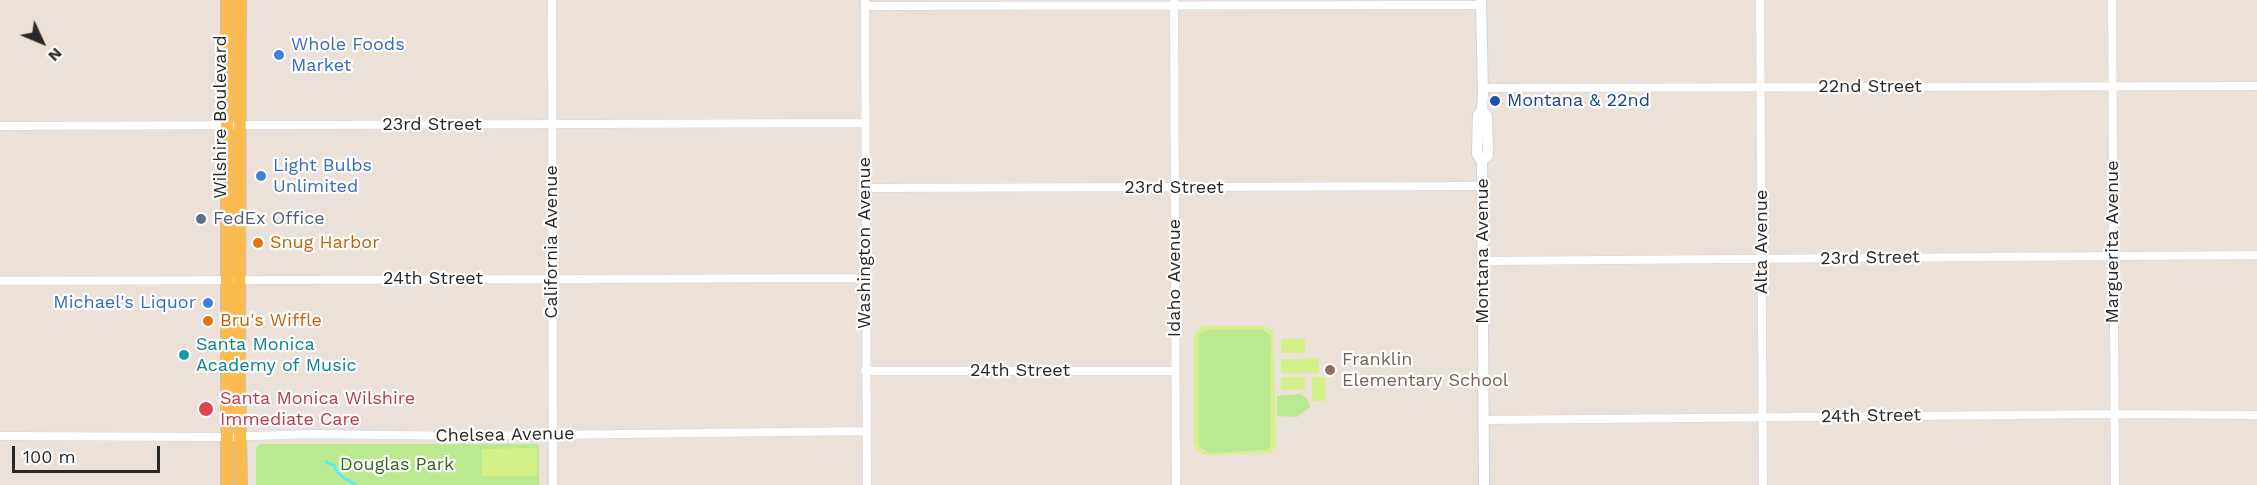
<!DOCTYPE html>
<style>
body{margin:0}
#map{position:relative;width:2257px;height:485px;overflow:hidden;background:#ece1d8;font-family:"Work Sans",sans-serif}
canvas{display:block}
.north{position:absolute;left:12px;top:12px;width:60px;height:60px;-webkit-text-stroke:4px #fff;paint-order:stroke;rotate:134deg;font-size:16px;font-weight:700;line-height:24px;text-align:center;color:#282828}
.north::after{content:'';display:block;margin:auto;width:21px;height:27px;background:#282828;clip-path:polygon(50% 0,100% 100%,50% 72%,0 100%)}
.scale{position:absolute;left:12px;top:446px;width:148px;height:27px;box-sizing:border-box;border:3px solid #282828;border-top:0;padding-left:8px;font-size:18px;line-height:21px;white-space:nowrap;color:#282828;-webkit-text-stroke:4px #fff;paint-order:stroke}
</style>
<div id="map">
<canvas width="2257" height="485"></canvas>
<div class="north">N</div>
<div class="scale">100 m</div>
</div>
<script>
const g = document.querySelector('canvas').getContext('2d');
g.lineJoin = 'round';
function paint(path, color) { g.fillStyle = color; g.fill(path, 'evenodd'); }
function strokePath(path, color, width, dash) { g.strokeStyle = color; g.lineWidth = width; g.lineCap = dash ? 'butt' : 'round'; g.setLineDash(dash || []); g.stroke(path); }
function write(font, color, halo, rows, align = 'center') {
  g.font = font + ' "Work Sans",sans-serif'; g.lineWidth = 4.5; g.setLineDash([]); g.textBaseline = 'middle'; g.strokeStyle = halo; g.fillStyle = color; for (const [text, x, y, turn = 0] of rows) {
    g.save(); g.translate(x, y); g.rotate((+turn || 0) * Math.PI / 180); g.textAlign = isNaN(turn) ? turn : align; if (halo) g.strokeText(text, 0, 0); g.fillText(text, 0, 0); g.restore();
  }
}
const green = new Path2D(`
 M 1206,330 L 1264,330 L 1271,335 L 1271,445 L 1268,450 L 1209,453 L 1199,447 L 1199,336 L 1201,333 Z
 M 1300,394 L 1307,398 L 1310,407 L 1297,417 L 1277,416 L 1277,396 Z
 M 259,444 L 537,444 L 539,446 L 539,485 L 256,485 L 256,449 Z`);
const pitch = new Path2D(`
 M 1203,326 L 1264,326 L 1273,331 L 1276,445 L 1271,453 L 1206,455 L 1197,451 L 1194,445 L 1194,337 L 1197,331 ZM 1264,330 L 1269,332 L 1271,338 L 1270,448 L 1263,451 L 1209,453 L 1201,450 L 1199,444 L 1199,334 L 1206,330 Z
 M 1281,339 L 1305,339 L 1305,353 L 1281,353 Z
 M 1319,358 L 1319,373 L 1306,373 L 1306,369 L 1305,373 L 1281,373 L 1281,359 Z
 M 1281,377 L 1305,377 L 1305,390 L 1281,390 Z
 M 1312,377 L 1325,377 L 1325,401 L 1312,401 Z
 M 537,448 L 537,476 L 482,476 L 482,449 Z`);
const stream = new Path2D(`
 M 326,462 L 334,465 C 338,477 347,479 356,485`);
const street = new Path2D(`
 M 552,0 L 553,485
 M 865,0 L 867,485
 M 1174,0 L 1176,485
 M 1760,0 L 1763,485
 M 2112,0 L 2115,485
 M 865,6 L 1482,5
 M 1483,88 L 2257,86
 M 0,126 L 865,123
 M 865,188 L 1483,186
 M 1483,261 L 2257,255
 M 0,281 L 866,278
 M 865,371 L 1175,371
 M 1485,420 L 2114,414 L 2257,415
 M 0,436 L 227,437 L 309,434 L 467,436 L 866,431`);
const secondary = new Path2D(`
 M 1481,0 L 1483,95 L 1482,110 L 1478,115 L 1477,154 L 1482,161 L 1484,485
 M 1482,110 L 1487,116 L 1488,155 L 1482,161`);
const primary = new Path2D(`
 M 227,0 L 227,485
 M 240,0 L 239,380 L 241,485`);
const markers = [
 [279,55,6,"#3f7fe0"],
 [1495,101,6,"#1a4fb4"],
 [261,176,6,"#3f7fe0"],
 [201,219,6,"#5c6f8a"],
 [258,243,6,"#e8710a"],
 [208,303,6,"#3f7fe0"],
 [208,321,6,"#e8710a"],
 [184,355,6,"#0f9aa8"],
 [1330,370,6,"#8d6e63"],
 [206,409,8,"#e0444e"]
];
const shopNames = [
 ["Whole Foods",291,45],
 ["Market",291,66],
 ["Light Bulbs",273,166],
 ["Unlimited",273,187],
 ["Michael's Liquor",196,303,"right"]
];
const streetNames = [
 ["22nd Street",1870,87],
 ["Wilshire Boulevard",221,117,-90],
 ["23rd Street",432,125],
 ["23rd Street",1174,188],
 ["California Avenue",552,242,-90],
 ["Alta Avenue",1762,242,-90],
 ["Marguerita Avenue",2113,242,-90],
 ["Washington Avenue",865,243,-90],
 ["Montana Avenue",1483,251,-90],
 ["23rd Street",1870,258,-1],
 ["Idaho Avenue",1175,278,-90],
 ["24th Street",433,279],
 ["24th Street",1020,371],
 ["24th Street",1871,416,-1],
 ["Chelsea Avenue",505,435,-1]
];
const transitNames = [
 ["Montana & 22nd",1507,101]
];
const serviceNames = [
 ["FedEx Office",213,219]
];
const foodNames = [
 ["Snug Harbor",270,243],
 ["Bru's Wiffle",220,321]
];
const cultureNames = [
 ["Santa Monica",196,345],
 ["Academy of Music",196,366]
];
const educationNames = [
 ["Franklin",1342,360],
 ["Elementary School",1342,381]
];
const healthNames = [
 ["Santa Monica Wilshire",220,399],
 ["Immediate Care",220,420]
];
const parkNames = [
 ["Douglas Park",397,465]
];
paint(green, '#bbe98f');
paint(pitch, '#d4f189');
strokePath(stream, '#60e7f9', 3);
strokePath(street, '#cdd5e3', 9);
strokePath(secondary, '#cdd5e3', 12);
strokePath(primary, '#c3c3c3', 14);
strokePath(street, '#fff', 8);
strokePath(secondary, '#fff', 10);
strokePath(primary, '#fdba4d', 12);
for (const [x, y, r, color] of markers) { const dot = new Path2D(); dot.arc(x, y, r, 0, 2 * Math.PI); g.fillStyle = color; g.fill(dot); strokePath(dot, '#fff', 2); }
write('18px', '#366cbe', '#fff', shopNames, 'left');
write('18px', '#282828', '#fff', streetNames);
write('18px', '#164399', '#fff', transitNames, 'left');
write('18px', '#4e5e75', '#fff', serviceNames, 'left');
write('18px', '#c56008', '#fff', foodNames, 'left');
write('18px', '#0d838f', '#fff', cultureNames, 'left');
write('18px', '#785e54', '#fff', educationNames, 'left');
write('18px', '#be3a42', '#fff', healthNames, 'left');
write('18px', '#326b13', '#fff', parkNames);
</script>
